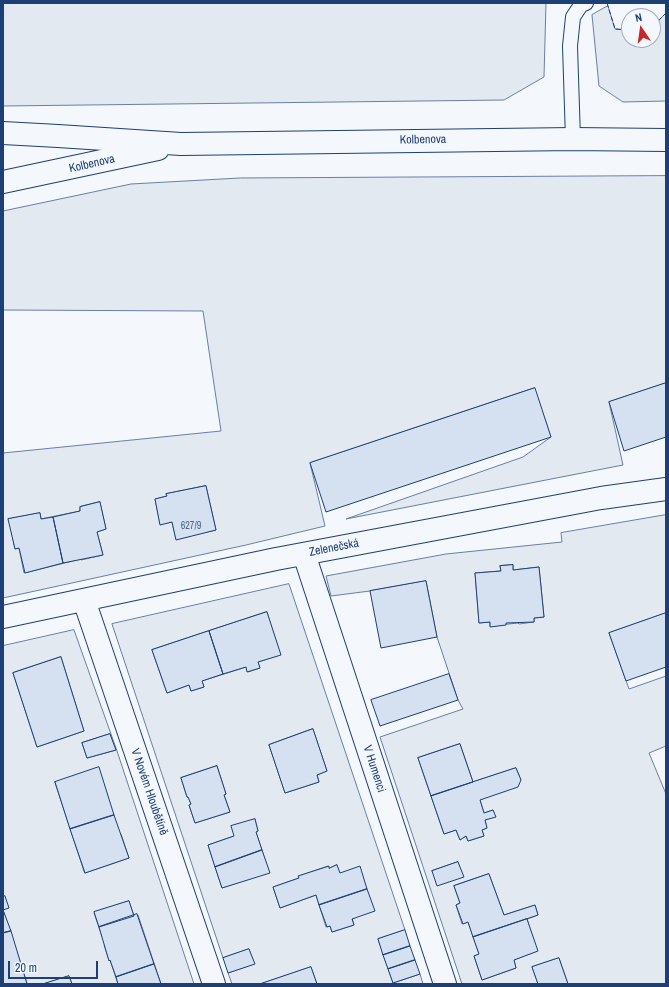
<!DOCTYPE html>
<meta charset="utf-8">
<style>
body{margin:0}
#map{position:relative;width:669px;height:987px;overflow:hidden;background:#f4f7fb;font-family:"Archivo Narrow",sans-serif}
canvas{display:block}
.frame{position:absolute;inset:0;border:4px solid #1d3f73;pointer-events:none}
.north{position:absolute;left:621px;top:8px;width:40px;height:40px;box-sizing:border-box;background:#f4f7fb;border:1px solid #9eadc5;border-radius:50%;rotate:347deg;font-size:11px;font-weight:700;line-height:16px;text-align:center;color:#1d3f73}
.north::after{content:'';display:block;margin:auto;width:14px;height:18px;background:#c62828;clip-path:polygon(50% 0,100% 100%,50% 72%,0 100%)}
.scale{position:absolute;left:8px;top:961px;width:90px;height:18px;box-sizing:border-box;border:2px solid #1d3f73;border-top:0;padding-left:5px;font-size:12px;line-height:14px;white-space:nowrap;color:#1d3f73;-webkit-text-stroke:3px #f4f7fb;paint-order:stroke}
</style>
<div id="map">
<canvas width="669" height="987"></canvas>
<div class="frame"></div>
<div class="north">N</div>
<div class="scale">20 m</div>
</div>
<script>
const g = document.querySelector('canvas').getContext('2d');
g.lineJoin = 'round';
function paint(path, color) { g.fillStyle = color; g.fill(path, 'evenodd'); }
function strokePath(path, color, width, dash) { g.strokeStyle = color; g.lineWidth = width; g.lineCap = dash ? 'butt' : 'round'; g.setLineDash(dash || []); g.stroke(path); }
function write(font, color, halo, rows, align = 'center') {
  g.font = font + ' "Archivo Narrow",sans-serif'; g.lineWidth = 3; g.setLineDash([]); g.textBaseline = 'middle'; g.strokeStyle = halo; g.fillStyle = color; for (const [text, x, y, turn = 0] of rows) {
    g.save(); g.translate(x, y); g.rotate((+turn || 0) * Math.PI / 180); g.textAlign = isNaN(turn) ? turn : align; if (halo) g.strokeText(text, 0, 0); g.fillText(text, 0, 0); g.restore();
  }
}
const green = new Path2D(`
 M 3,3 L 546,3 L 544,77 L 504,100 L 3,106 Z
 M 608,6 L 615,29 L 629,30 L 629,40 L 653,40 L 653,26 L 666,13 L 666,101 L 623,102 L 599,86 L 592,15 Z
 M 666,176 L 666,383 L 609,402 L 623,465 L 346,519 L 523,457 L 551,437 L 534,388 L 310,463 L 325,526 L 246,545 L 3,598 L 3,453 L 221,431 L 203,311 L 3,310 L 3,211 L 131,184 L 240,178 ZM 206,486 L 216,530 L 176,539 L 172,522 L 160,524 L 155,499 L 167,496 L 167,494 ZM 100,502 L 106,529 L 97,532 L 103,555 L 81,560 L 81,559 L 24,573 L 19,548 L 15,549 L 9,519 L 40,513 L 41,519 L 80,511 L 80,507 Z
 M 666,515 L 666,613 L 609,633 L 629,689 L 666,676 L 666,746 L 649,753 L 666,794 L 666,984 L 568,984 L 559,958 L 532,967 L 538,984 L 462,984 L 380,737 L 463,709 L 458,700 L 437,637 L 426,581 L 370,591 L 331,596 L 326,576 L 446,554 L 562,542 L 561,533 ZM 513,565 L 513,570 L 539,567 L 544,617 L 534,618 L 534,622 L 519,624 L 518,623 L 490,626 L 490,622 L 479,623 L 475,573 L 501,571 L 500,566 ZM 460,744 L 473,782 L 516,768 L 521,780 L 480,800 L 484,813 L 493,810 L 495,816 L 485,820 L 487,828 L 482,830 L 484,836 L 468,841 L 466,836 L 460,840 L 456,830 L 444,834 L 418,758 ZM 458,862 L 463,877 L 432,871 ZM 489,874 L 504,915 L 535,905 L 538,915 L 527,919 L 537,951 L 514,960 L 516,968 L 482,980 L 474,956 L 479,954 L 468,922 L 462,924 L 456,905 L 460,903 L 454,886 Z
 M 289,584 L 405,930 L 378,939 L 393,983 L 420,974 L 423,984 L 317,984 L 311,967 L 260,984 L 232,984 L 228,973 L 254,964 L 249,949 L 223,958 L 112,624 ZM 267,612 L 280,655 L 258,662 L 260,668 L 248,672 L 246,667 L 202,681 L 204,687 L 191,691 L 189,685 L 167,693 L 152,650 ZM 313,729 L 327,771 L 317,775 L 319,782 L 285,793 L 269,745 ZM 217,766 L 226,794 L 224,795 L 230,812 L 195,823 L 189,805 L 191,804 L 188,797 L 187,797 L 181,778 ZM 255,819 L 258,831 L 256,832 L 269,872 L 222,888 L 208,845 L 234,836 ZM 337,865 L 354,925 L 332,932 L 330,926 L 326,927 L 316,895 L 280,908 L 273,887 L 299,878 L 299,876 L 328,866 L 329,868 Z
 M 74,630 L 117,751 L 194,984 L 161,984 L 138,915 L 134,916 L 129,901 L 94,913 L 105,945 L 104,945 L 109,960 L 110,960 L 118,984 L 72,984 L 69,976 L 43,984 L 26,984 L 27,983 L 3,910 L 3,646 ZM 61,657 L 84,731 L 37,747 L 13,673 ZM 110,734 L 116,750 L 87,758 L 82,743 ZM 55,782 L 121,834 L 129,858 L 85,873 Z`);
const building = new Path2D(`
 M 666,383 L 666,437 L 624,451 L 609,402 Z
 M 535,388 L 551,437 L 326,512 L 310,463 Z
 M 206,486 L 216,530 L 176,540 L 172,522 L 160,525 L 155,499 L 167,496 L 166,494 Z
 M 100,502 L 106,529 L 97,532 L 103,555 L 63,563 L 53,517 L 80,511 L 80,507 Z
 M 40,513 L 41,519 L 53,517 L 63,563 L 25,573 L 19,548 L 15,549 L 8,519 Z
 M 513,565 L 513,570 L 539,567 L 544,617 L 534,618 L 534,622 L 506,623 L 506,625 L 490,627 L 490,622 L 479,623 L 475,573 L 501,571 L 500,566 Z
 M 426,581 L 437,637 L 381,648 L 370,591 Z
 M 267,612 L 281,655 L 258,662 L 260,668 L 247,672 L 246,667 L 223,674 L 209,631 Z
 M 666,613 L 666,667 L 626,681 L 609,633 Z
 M 209,631 L 223,674 L 202,681 L 204,687 L 191,691 L 189,685 L 167,693 L 152,650 Z
 M 61,657 L 84,731 L 37,747 L 13,673 Z
 M 449,674 L 458,700 L 380,726 L 371,700 Z
 M 313,729 L 327,771 L 317,775 L 319,782 L 285,793 L 269,745 Z
 M 110,734 L 116,750 L 87,758 L 82,743 Z
 M 460,744 L 473,782 L 431,796 L 418,758 Z
 M 217,766 L 226,794 L 224,795 L 230,812 L 195,823 L 189,805 L 191,804 L 188,797 L 187,797 L 181,778 Z
 M 99,767 L 114,815 L 70,829 L 55,782 Z
 M 516,768 L 521,780 L 518,787 L 480,800 L 484,813 L 493,810 L 496,817 L 485,820 L 487,828 L 482,830 L 484,836 L 468,841 L 466,836 L 460,840 L 456,830 L 444,834 L 431,796 Z
 M 114,815 L 129,858 L 85,873 L 70,829 Z
 M 255,819 L 258,831 L 256,832 L 262,850 L 215,867 L 208,845 L 234,836 L 231,826 Z
 M 262,850 L 270,873 L 222,888 L 215,867 Z
 M 458,862 L 464,877 L 437,886 L 432,871 Z
 M 337,865 L 340,873 L 360,866 L 367,889 L 319,905 L 316,895 L 280,908 L 273,887 L 299,878 L 298,876 L 329,866 L 329,868 Z
 M 489,874 L 504,915 L 535,905 L 538,915 L 473,937 L 468,922 L 463,924 L 456,905 L 460,903 L 454,886 Z
 M 367,889 L 375,911 L 352,919 L 354,925 L 332,932 L 330,926 L 327,927 L 319,905 Z
 M 5,896 L 9,908 L 3,910 L 11,931 L 3,933 L 3,897 Z
 M 129,901 L 134,916 L 99,927 L 94,912 Z
 M 137,914 L 154,964 L 116,977 L 110,960 L 109,961 L 99,927 Z
 M 527,919 L 538,951 L 514,960 L 516,968 L 482,980 L 474,956 L 479,954 L 473,937 Z
 M 405,930 L 410,946 L 383,955 L 378,939 Z
 M 11,931 L 27,984 L 3,984 L 3,933 Z
 M 410,946 L 415,960 L 388,969 L 383,955 Z
 M 249,949 L 255,964 L 228,973 L 223,958 Z
 M 559,958 L 568,984 L 538,984 L 532,967 Z
 M 415,960 L 420,974 L 393,983 L 388,969 Z
 M 154,964 L 161,984 L 118,984 L 116,977 Z
 M 311,967 L 317,984 L 260,984 Z
 M 69,976 L 72,984 L 43,984 Z`);
const service = new Path2D(`
 M 573,139 L 570,46 L 573,17 L 581,5 L 586,3`);
const minor = new Path2D(`
 M 304,554 L 445,984
 M 84,600 L 214,984
 M 3,617 L 276,559 L 601,498 L 666,489`);
const secondary = new Path2D(`
 M 3,133 L 58,136 L 181,144 L 573,139 L 666,140
 M 3,182 L 158,149`);
const fence = new Path2D(`
 M 607,3 L 615,29 L 629,30
 M 653,26 L 666,13`);
const numberNames = [
 ["627/9",191,526]
];
const streetNames = [
 ["Kolbenova",423,140,-1],
 ["Kolbenova",92,164,-13],
 ["Zelenečská",334,548,-11],
 ["V Humenci",374,769,72],
 ["V Novém Hloubětíně",149,792,71]
];
paint(green, '#e3e9f0');
strokePath(green, '#687fa3', 1);
paint(building, '#d5e0f0');
strokePath(building, '#1d3f73', 1);
strokePath(service, '#1d3f73', 16);
strokePath(minor, '#1d3f73', 24);
strokePath(secondary, '#1d3f73', 24);
strokePath(service, '#f4f7fb', 14);
strokePath(minor, '#f4f7fb', 22);
strokePath(secondary, '#f4f7fb', 22);
strokePath(fence, '#1d3f73', 1, [5, 2]);
write('10px', '#4b6792', null, numberNames);
write('12px', '#1d3f73', '#f4f7fb', streetNames);
</script>
